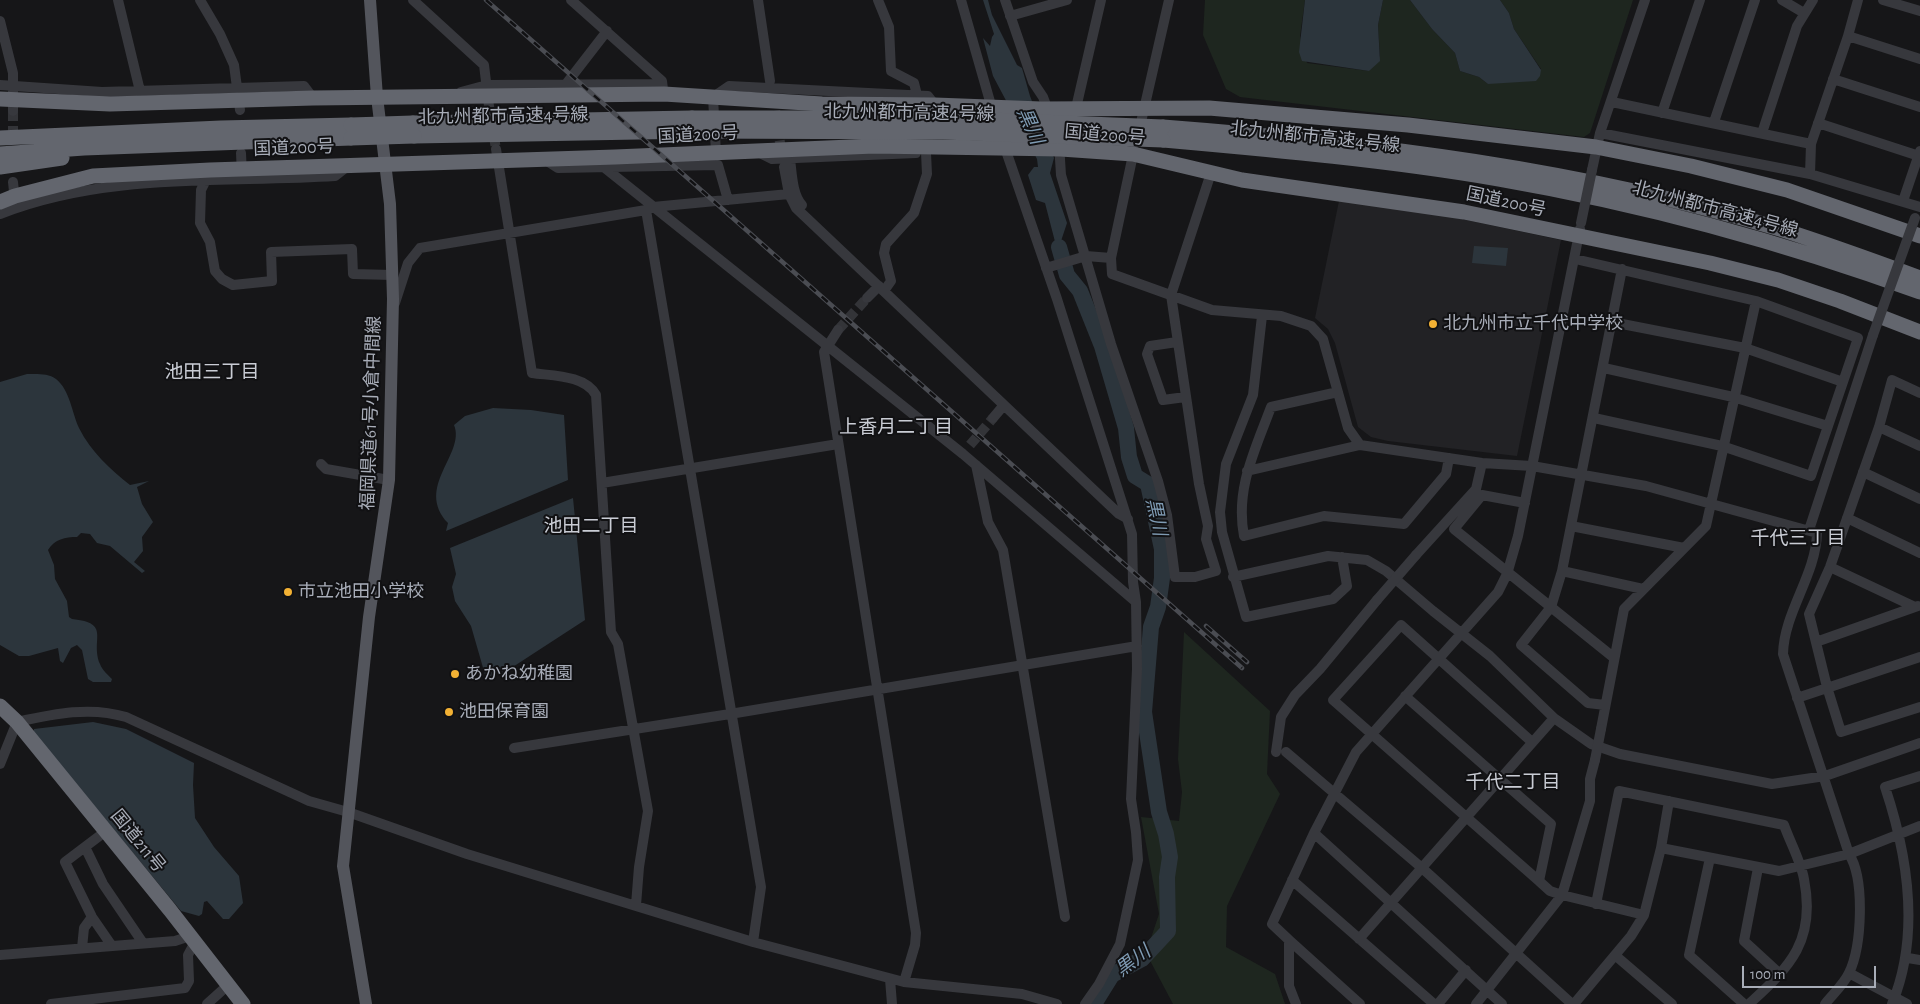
<!DOCTYPE html>
<meta charset="utf-8">
<style>
body{margin:0}
#map{position:relative;width:1920px;height:1004px;overflow:hidden;background:#161618;font-family:"Alegreya Sans",sans-serif}
canvas{display:block}
.scale{position:absolute;left:1742px;top:966px;width:134px;height:22px;box-sizing:border-box;border:2px solid #a8adb8;border-top:0;padding-left:6px;font-size:15px;line-height:18px;white-space:nowrap;color:#a8adb8;-webkit-text-stroke:4px #111113;paint-order:stroke}
</style>
<div id="map">
<canvas width="1920" height="1004"></canvas>
<div class="scale">100 m</div>
</div>
<script>
const g = document.querySelector('canvas').getContext('2d');
g.lineJoin = 'round';
function paint(path, color) { g.fillStyle = color; g.fill(path, 'evenodd'); }
function strokePath(path, color, width, dash) { g.strokeStyle = color; g.lineWidth = width; g.lineCap = dash ? 'butt' : 'round'; g.setLineDash(dash || []); g.stroke(path); }
function write(font, color, halo, rows, align = 'center') {
  g.font = font + ' "Alegreya Sans","Noto Sans JP",sans-serif'; g.lineWidth = 4; g.setLineDash([]); g.textBaseline = 'middle'; g.strokeStyle = halo; g.fillStyle = color; for (const [text, x, y, turn = 0] of rows) {
    g.save(); g.translate(x, y); g.rotate((+turn || 0) * Math.PI / 180); g.textAlign = isNaN(turn) ? turn : align; if (halo) g.strokeText(text, 0, 0); g.fillText(text, 0, 0); g.restore();
  }
}
const built = new Path2D(`
 M 1339,201 L 1433,213 L 1561,240 L 1517,456 L 1388,441 L 1371,437 L 1358,427 L 1335,343 L 1328,329 L 1315,318 Z`);
const green = new Path2D(`
 M 1205,0 L 1305,0 L 1300,36 L 1307,63 L 1369,71 L 1380,56 L 1378,25 L 1383,0 L 1410,0 L 1432,29 L 1455,53 L 1460,71 L 1479,77 L 1488,84 L 1541,69 L 1514,29 L 1509,13 L 1500,0 L 1633,0 L 1590,133 L 1584,137 L 1240,97 L 1226,89 L 1203,35 Z
 M 1184,632 L 1270,711 L 1267,774 L 1280,794 L 1227,906 L 1226,947 L 1275,974 L 1285,1004 L 1173,1004 L 1146,953 L 1159,914 L 1141,817 L 1179,821 L 1182,792 L 1178,759 Z`);
const water = new Path2D(`
 M 983,0 L 988,0 L 992,15 L 1017,65 L 1022,68 L 1030,96 L 1054,158 L 1050,173 L 1067,223 L 1060,244 L 1064,260 L 1060,261 L 1045,203 L 1036,200 L 1028,175 L 1034,167 L 1038,167 L 1037,159 L 993,76 L 983,38 L 990,46 L 992,37 L 994,34 Z
 M 1305,0 L 1383,0 L 1378,25 L 1380,61 L 1369,71 L 1302,61 L 1299,52 Z
 M 1410,0 L 1500,0 L 1509,13 L 1514,29 L 1541,70 L 1540,76 L 1536,81 L 1488,84 L 1479,77 L 1460,71 L 1455,53 L 1432,29 Z
 M 1474,246 L 1508,248 L 1506,266 L 1472,263 Z
 M 27,374 C 37,374 48,373 56,379 C 70,390 72,413 79,428 C 91,452 110,469 130,485 L 149,481 L 137,487 L 142,504 L 153,522 L 142,537 L 143,551 L 134,562 L 145,571 L 142,573 L 110,546 L 97,543 L 90,534 L 81,533 L 77,537 C 65,537 55,539 48,550 L 54,565 L 55,579 L 67,601 L 69,617 L 72,619 C 112,623 90,639 100,664 C 102,670 108,675 112,679 L 111,682 L 93,682 L 88,679 L 82,650 L 77,645 L 71,648 L 63,663 L 60,661 L 58,648 L 29,656 L 19,656 L 0,645 L 0,382 Z
 M 493,408 L 531,410 L 564,415 L 568,480 L 446,531 L 448,523 C 414,487 466,454 454,425 L 465,416 Z
 M 573,498 L 585,620 L 502,674 L 486,678 L 471,626 L 455,601 L 452,587 L 456,574 L 450,548 Z
 M 93,722 L 126,729 L 194,763 L 193,785 L 195,818 L 214,847 L 239,876 L 243,903 L 229,919 L 223,919 L 207,901 L 204,902 L 202,914 L 199,916 L 181,911 L 34,733 L 34,729 Z`);
const river = new Path2D(`
 M 1059,247 L 1067,275 L 1080,291 L 1102,346 L 1126,428 L 1129,457 L 1135,476 L 1148,484 L 1162,549 L 1162,578 L 1158,607 L 1151,627 L 1144,712 L 1159,812 L 1166,834 L 1170,857 L 1167,877 L 1168,931 L 1142,959 L 1112,975 L 1094,1004`);
const minorTunnel = new Path2D(`
 M 773,96 L 782,156
 M 489,106 L 496,149
 M 13,111 L 13,144
 M 838,330 L 867,298
 M 970,445 L 993,418`);
const minor = new Path2D(`
 M 118,0 L 140,91
 M 200,0 L 220,34 L 234,65 L 240,110
 M 413,0 L 484,65 L 489,106
 M 571,0 L 662,81 L 663,89
 M 758,0 L 770,81
 M 878,0 L 889,27 L 891,71 L 914,83 L 917,95
 M 961,0 L 993,112
 M 1005,0 L 1033,82 L 1043,97 L 1049,113
 M 1782,0 L 1804,13
 M 1883,0 L 1920,11
 M 1010,16 L 1067,0
 M 0,21 L 13,73 L 13,111
 M 1848,36 L 1920,59
 M 1833,79 L 1920,107
 M 566,84 L 607,31
 M 0,85 L 102,92 L 304,86 L 313,98
 M 461,92 L 487,85 L 662,84
 M 1612,102 L 1811,144
 M 1076,108 L 1101,0
 M 1662,113 L 1700,0
 M 1714,122 L 1755,0
 M 1818,123 L 1919,156
 M 1139,131 L 1169,0
 M 1600,133 L 1810,174 L 1920,207
 M 1762,133 L 1797,26 L 1813,0
 M 1059,143 L 1061,175 L 1111,344 L 1158,481 L 1167,515 L 1175,577 L 1195,577 L 1216,571 L 1206,539 L 1208,526 L 1199,484 L 1171,295 L 1211,173
 M 1004,145 L 1057,299 L 1132,534 L 1133,582 L 1136,602 L 1137,669 L 1131,799 L 1136,832 L 1138,860 L 1120,944 L 1099,984 L 1085,1004
 M 496,149 L 532,373 C 553,376 585,375 596,395 L 611,632 L 618,644 L 648,811 L 639,867 L 636,905
 M 1134,150 L 1111,258 L 1112,274 L 1212,310 L 1281,316 L 1311,326 L 1323,339 L 1348,428 L 1360,445 L 1482,463 L 1532,466 L 1646,486 L 1817,533 C 1816,575 1784,612 1783,654 L 1849,854 C 1865,879 1862,946 1849,973 C 1844,984 1833,994 1825,1004
 M 758,152 L 772,159 L 916,153
 M 241,153 L 242,175
 M 716,153 L 713,97 L 729,86 L 928,96 L 935,105
 M 544,159 L 558,168 L 718,165 L 728,200
 M 790,159 C 792,173 792,194 802,205
 M 784,167 L 789,194 L 796,208 L 1119,514 L 1128,519
 M 605,168 L 963,454 L 1136,602
 M 1592,170 L 1600,133 L 1645,0
 M 1810,174 L 1811,144 L 1848,36 L 1858,0
 M 207,178 L 201,190 L 200,223 L 210,242 L 215,271 L 222,279 L 233,285 L 272,281 L 271,252 L 352,249 L 353,274 L 393,275
 M 13,182 L 15,201
 M 1903,201 L 1920,151
 M 646,210 L 761,887 L 753,942
 M 0,214 C 106,172 224,183 335,176 L 349,165
 M 1575,259 L 1756,301 L 1706,526 L 1624,609 L 1601,729
 M 1046,268 L 1086,256 L 1111,258
 M 884,291 L 891,281 L 884,253 L 886,244 L 914,213 L 927,174 L 926,153
 M 867,298 L 879,286
 M 1756,301 L 1858,338 L 1843,382
 M 395,303 L 408,263 L 420,248 L 646,210 L 653,207 L 789,194
 M 1262,316 L 1253,395 L 1226,464 L 1220,512 L 1222,532 L 1246,617 L 1333,599 L 1347,586 L 1342,557
 M 838,330 L 824,352 L 916,933 L 915,945 L 904,982
 M 1177,342 L 1150,346 L 1147,354 L 1163,400 L 1185,397
 M 1604,368 L 1733,397 L 1828,426
 M 1338,392 L 1271,407 C 1255,450 1235,489 1244,536 L 1324,516 L 1404,524 L 1446,474 L 1449,458
 M 1920,393 L 1892,380 L 1879,427 L 1830,567 L 1809,614 L 1827,687 L 1841,732 L 1920,707
 M 993,418 L 1004,405
 M 1594,418 L 1722,446 L 1811,476 L 1843,382 L 1745,348 L 1612,322
 M 1879,427 L 1920,446
 M 321,464 L 326,469 L 389,480
 M 976,465 L 988,522 L 1003,550 L 1065,917
 M 1247,471 L 1360,445
 M 1863,472 L 1920,499
 M 602,483 L 838,444
 M 1525,503 L 1482,495 L 1454,529 L 1613,657
 M 1847,518 L 1920,553
 M 1571,526 L 1684,548
 M 1809,530 L 1873,335
 M 1416,555 L 1476,489 L 1482,463
 M 1830,567 L 1915,607 L 1918,606
 M 1562,571 L 1643,589
 M 1233,577 L 1328,556 L 1367,560 L 1386,571 L 1433,611 L 1490,656 L 1554,718 L 1591,744 L 1620,754 L 1772,784 L 1825,776 L 1920,743
 M 1816,642 L 1915,607
 M 1405,696 L 1551,824 L 1539,881 L 1550,891 L 1562,895 L 1644,915
 M 1797,698 L 1920,657
 M 1605,705 L 1588,703 L 1521,645 L 1551,607 L 1562,571 L 1622,269
 M 1532,742 L 1401,625 L 1333,700 L 1539,881
 M 514,748 L 730,714 L 1137,646
 M 1276,752 L 1281,717 L 1295,695 L 1320,669 L 1377,600
 M 1286,752 L 1422,868 L 1572,1004
 M 0,764 L 17,722 C 54,714 90,706 126,717 L 309,801 L 348,812 L 467,854 L 753,942 L 904,982 L 1022,994 L 1057,1004
 M 106,831 L 65,862 L 92,917 L 112,946
 M 1314,833 L 1502,1004
 M 85,847 L 103,884 L 143,943
 M 1661,848 L 1669,801
 M 1710,858 L 1689,955 L 1744,1004
 M 1758,868 L 1744,941 L 1781,975
 M 1292,880 L 1434,1004
 M 1596,904 L 1619,791 L 1784,825 C 1790,842 1801,862 1804,879 C 1816,940 1791,966 1749,1004
 M 1359,939 L 1554,718
 M 1289,940 L 1360,1004
 M 82,948 L 84,928 L 92,917
 M 0,955 L 175,941 L 190,936
 M 1616,956 L 1672,1004
 M 1908,958 L 1920,960
 M 1849,973 L 1907,1004
 M 890,979 L 892,1004
 M 51,1004 L 185,988 L 189,981 L 188,955 L 195,942
 M 207,1004 L 227,986
 M 1296,1004 L 1289,986 L 1289,940 L 1272,924 L 1314,833 L 1356,752 L 1498,592 L 1507,574 L 1518,536 L 1580,229
 M 1438,1004 L 1466,970
 M 1476,1004 L 1562,895 L 1590,801 L 1590,779 L 1595,760
 M 1574,1004 L 1631,936 L 1644,915 L 1661,848 L 1779,871 L 1849,854 L 1920,826
 M 1892,1004 C 1920,936 1908,856 1885,787 L 1920,776`);
const major = new Path2D(`
 M 366,1004 L 343,866 L 369,617 L 389,480 L 393,299 L 390,204 L 377,97 L 370,0`);
const highway = new Path2D(`
 M 0,99 L 110,104 L 313,98 L 664,94 L 822,104 L 935,105 L 1041,109 L 1209,108 L 1408,125 L 1596,147 L 1691,166 L 1787,190 L 1920,236
 M 413,123 L 692,118
 M 1163,127 C 1371,143 1581,169 1780,229 C 1827,244 1874,261 1920,278
 M 414,136 L 695,131
 M 0,138 L 221,128 L 351,125
 M 1163,140 C 1275,150 1388,160 1499,179 C 1643,204 1783,242 1920,292
 M 0,154 L 84,148 L 351,138
 M 0,167 L 62,158
 M 0,202 L 15,196 L 93,176 L 210,170 L 615,157 L 874,146 L 1061,149 L 1133,154 L 1242,180 L 1464,212 L 1710,263 L 1778,280 L 1840,301 L 1920,332
 M 0,706 L 17,722 L 170,910 L 243,1004`);
const rail = new Path2D(`
 M 486,0 L 1242,668
 M 1206,626 L 1247,662`);
const minorBridge = new Path2D(`
 M 1581,223 L 1592,170
 M 1873,335 L 1915,218
 M 1377,600 L 1416,555
 M 1595,760 L 1601,729`);
const highwayBridge = new Path2D(`
 M 692,118 L 940,118 L 1163,127
 M 351,125 L 413,123
 M 695,131 L 943,132 L 1163,140
 M 351,138 L 414,136`);
const markers = [
 [1433,324,5,"#f2b134"],
 [288,592,5,"#f2b134"],
 [455,674,5,"#f2b134"],
 [449,712,5,"#f2b134"]
];
const streetNames = [
 ["北九州都市高速4号線",909,113,1],
 ["北九州都市高速4号線",503,116,-1],
 ["国道200号",698,135,-3],
 ["国道200号",1105,135,5],
 ["北九州都市高速4号線",1315,137,6],
 ["国道200号",294,148,-2],
 ["国道200号",1506,202,12],
 ["北九州都市高速4号線",1715,209,15],
 ["福岡県道61号小倉中間線",371,413,-88],
 ["国道211号",138,841,51]
];
const poiNames = [
 ["北九州市立千代中学校",1443,324],
 ["市立池田小学校",298,592],
 ["あかね幼稚園",465,674],
 ["池田保育園",459,712]
];
const waterNames = [
 ["黒川",1030,126,66],
 ["黒川",1156,517,78],
 ["黒川",1133,961,-37]
];
const neighbourhoodNames = [
 ["池田三丁目",212,372],
 ["上香月二丁目",896,427],
 ["池田二丁目",591,526],
 ["千代三丁目",1798,538],
 ["千代二丁目",1513,782]
];
paint(built, '#222225');
paint(green, '#1e261f');
paint(water, '#2c353c');
strokePath(river, '#2c353c', 16);
strokePath(minorTunnel, '#333438', 10, [10, 5]);
strokePath(minor, '#37383d', 10);
strokePath(major, '#53555c', 12);
strokePath(highway, '#63666e', 15);
strokePath(rail, '#4a4c52', 4.5);
strokePath(rail, '#111113', 2.5, [8]);
strokePath(minorBridge, '#37383d', 10);
strokePath(highwayBridge, '#63666e', 15);
for (const [x, y, r, color] of markers) { const dot = new Path2D(); dot.arc(x, y, r, 0, 2 * Math.PI); g.fillStyle = color; g.fill(dot); strokePath(dot, '#111113', 2); }
write('18px', '#a8adb8', '#111113', streetNames);
write('18px', '#a8adb8', '#111113', poiNames, 'left');
write('italic 19px', '#7f9bb3', '#111113', waterNames);
write('19px', '#c9ccd4', '#111113', neighbourhoodNames);
</script>
